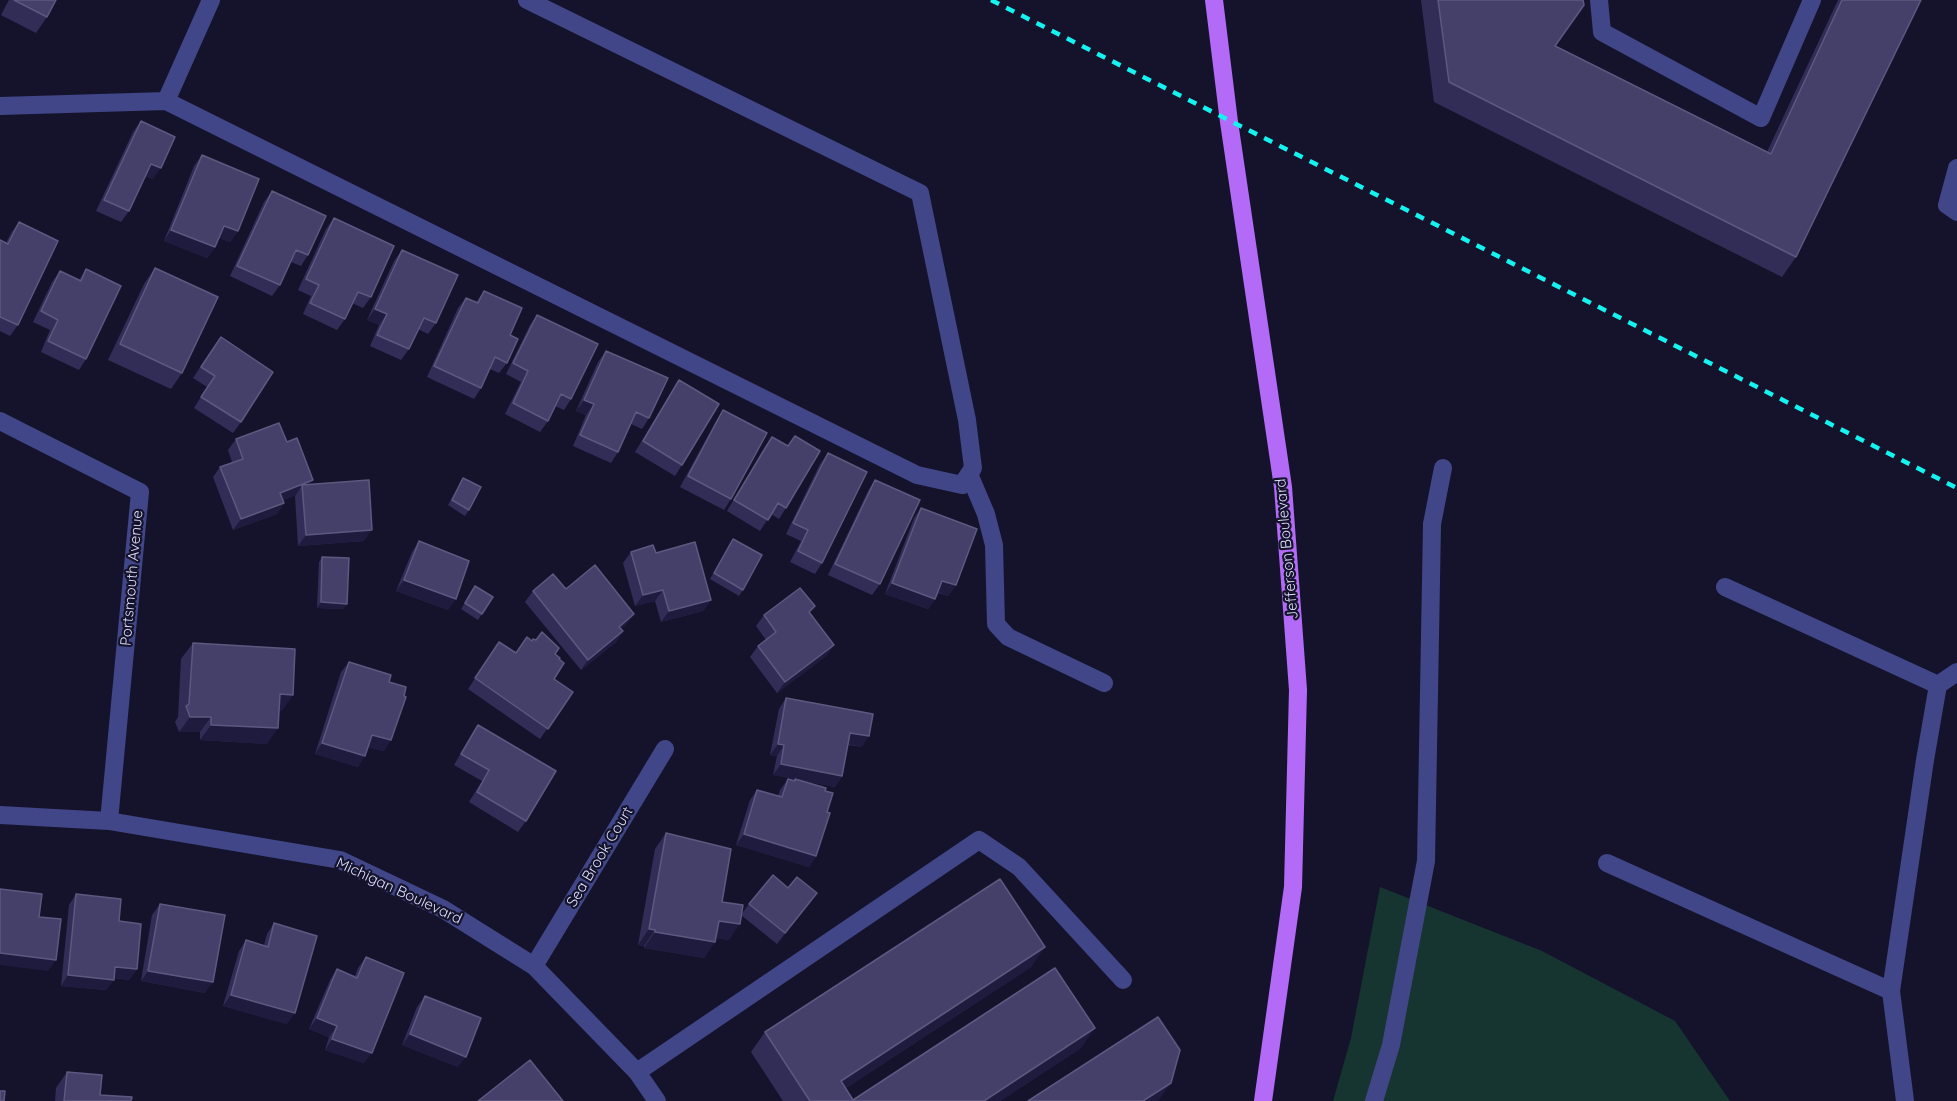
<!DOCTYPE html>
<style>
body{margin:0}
canvas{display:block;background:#14132b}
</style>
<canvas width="1957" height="1101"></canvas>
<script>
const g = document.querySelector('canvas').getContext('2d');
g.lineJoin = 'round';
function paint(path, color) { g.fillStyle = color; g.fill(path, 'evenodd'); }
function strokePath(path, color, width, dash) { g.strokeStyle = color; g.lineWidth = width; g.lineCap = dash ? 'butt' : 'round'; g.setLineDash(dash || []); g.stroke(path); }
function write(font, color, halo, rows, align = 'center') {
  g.font = font + ' Quicksand,sans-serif'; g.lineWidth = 4.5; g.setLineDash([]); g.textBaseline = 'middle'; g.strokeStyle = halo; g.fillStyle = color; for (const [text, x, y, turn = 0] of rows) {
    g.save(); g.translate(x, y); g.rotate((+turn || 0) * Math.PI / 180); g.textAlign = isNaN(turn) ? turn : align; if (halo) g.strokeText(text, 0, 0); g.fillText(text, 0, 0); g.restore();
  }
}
const green = new Path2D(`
 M 1380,887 L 1542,951 L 1675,1021 L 1730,1101 L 1333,1101 L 1351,1038 Z`);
const minor = new Path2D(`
 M 1599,0 L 1602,32 L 1761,118 L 1812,0
 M 166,101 L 917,475 L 962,485 L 973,468 L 967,420 L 920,193 L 527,0
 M 0,106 L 166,101 L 211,0
 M 1957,168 L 1947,205 L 1957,212
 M 0,421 L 140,492 L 109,821
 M 969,474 L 986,514 L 994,545 L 996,624 L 1008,637 L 1104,683
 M 1725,587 L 1938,685 L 1925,760 L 1891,991 L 1905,1101
 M 1938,685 L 1957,672
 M 0,815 L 109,821 L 340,860 L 443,909 L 534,966 L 637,1072 L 657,1101
 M 1607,863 L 1891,991
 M 534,966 L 665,749
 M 637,1072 L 979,840 L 1019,867 L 1123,980
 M 1374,1101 L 1391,1045 L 1426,861 L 1432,524 L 1443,468`);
const major = new Path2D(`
 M 1214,0 L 1229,122 L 1283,487 L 1298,690 L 1293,887 L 1263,1101`);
const rail = new Path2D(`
 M 991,0 L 1957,488`);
const wall = new Path2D(`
 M 9,0 L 56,0 L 47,17 L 36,33 L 1,15 Z
 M 1421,0 L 1583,0 L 1555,46 L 1767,152 L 1838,0 L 1921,0 L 1796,257 L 1782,277 L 1434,102 Z
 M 141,121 L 153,179 L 145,176 L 129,211 L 121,222 L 96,211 L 133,132 Z
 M 202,155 L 238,231 L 230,242 L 219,238 L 215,247 L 207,258 L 164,241 L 194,166 Z
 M 272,191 L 308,255 L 301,266 L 291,262 L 280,285 L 272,296 L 230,276 L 264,202 Z
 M 334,218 L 371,297 L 363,308 L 352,303 L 345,319 L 337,330 L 303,314 L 311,296 L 298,290 L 326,229 Z
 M 19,222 L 18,325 L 10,336 L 0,331 L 0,240 L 6,243 L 11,233 Z
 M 402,250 L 436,323 L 428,334 L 418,329 L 409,349 L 401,360 L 370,346 L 379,325 L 367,320 L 394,261 Z
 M 155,268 L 182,373 L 171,389 L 108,360 L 144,284 Z
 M 86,269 L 86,359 L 79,370 L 41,352 L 50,330 L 33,322 L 52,282 L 60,271 L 79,280 Z
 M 484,291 L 510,335 L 507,363 L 499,373 L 490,369 L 481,388 L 474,399 L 427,377 L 458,308 L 466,298 L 476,302 Z
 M 537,315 L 571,399 L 564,410 L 555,406 L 548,421 L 540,432 L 505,414 L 521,382 L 506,374 L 530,325 Z
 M 213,348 L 241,422 L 233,433 L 194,408 L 207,387 L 193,378 Z
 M 606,351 L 649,418 L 642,429 L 631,424 L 618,452 L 611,463 L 573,446 L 586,415 L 576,411 L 598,362 Z
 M 679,380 L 682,465 L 675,476 L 635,452 L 672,391 Z
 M 723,410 L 731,499 L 724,510 L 680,487 L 716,421 Z
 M 795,436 L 786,508 L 779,519 L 771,514 L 760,531 L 727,511 L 764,448 L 772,437 L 788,446 Z
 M 236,439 L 287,442 L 309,485 L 364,541 L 298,546 L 295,496 L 296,495 L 283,500 L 284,503 L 277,514 L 233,530 L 213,477 L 220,467 L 232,462 L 228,450 Z
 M 828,453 L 822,563 L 815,574 L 790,562 L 801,541 L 786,534 L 820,464 Z
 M 463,478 L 469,510 L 465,516 L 448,505 Z
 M 875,480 L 880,584 L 872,595 L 828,575 L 868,491 Z
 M 921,508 L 956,585 L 948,596 L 938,593 L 935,599 L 928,609 L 885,594 L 914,518 Z
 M 733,539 L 743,590 L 739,596 L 710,579 Z
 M 419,541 L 448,610 L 396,591 L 412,552 Z
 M 631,552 L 656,553 L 711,600 L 703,611 L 661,622 L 655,601 L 635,606 L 623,563 Z
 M 322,557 L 347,604 L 343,609 L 317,608 L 319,562 Z
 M 475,586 L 493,597 L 478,620 L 461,609 Z
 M 566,589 L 626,625 L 621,629 L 623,631 L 616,642 L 581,670 L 525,602 L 533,591 Z
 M 810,613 L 834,645 L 826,656 L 777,693 L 750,657 L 758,646 L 766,640 L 756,626 L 764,615 Z
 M 532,641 L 555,654 L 559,659 L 554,679 L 573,692 L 540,739 L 468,689 L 499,642 L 516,653 Z
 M 193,643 L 282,711 L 279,710 L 267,744 L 200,740 L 200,732 L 179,732 L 175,722 L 178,717 L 181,659 Z
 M 349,662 L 389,682 L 384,751 L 368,747 L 358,767 L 315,754 L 341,672 Z
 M 786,698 L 862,747 L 848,745 L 842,776 L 835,787 L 798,780 L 825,791 L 827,812 L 816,856 L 809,867 L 736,845 L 750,800 L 757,790 L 778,796 L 780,790 L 788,779 L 794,781 L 795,779 L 773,775 L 777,756 L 770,755 L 779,709 Z
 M 478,725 L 526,821 L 518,832 L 469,802 L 482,781 L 454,765 L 471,736 Z
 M 666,833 L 722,902 L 741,915 L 749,904 L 809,904 L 777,944 L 741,915 L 729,940 L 716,938 L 704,958 L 644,948 L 644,946 L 638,945 L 655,849 Z
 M 76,894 L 119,921 L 137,969 L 129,980 L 114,978 L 106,990 L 61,986 L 69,905 Z
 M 160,904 L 205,993 L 141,981 L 152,915 Z
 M 274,923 L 287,1024 L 223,1006 L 239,951 L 246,940 L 264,945 L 267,934 Z
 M 366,957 L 364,1063 L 325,1050 L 329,1037 L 309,1029 L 330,980 L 337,969 L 355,976 L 358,968 Z
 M 1031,967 L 846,1088 L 853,1100 L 1081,1048 L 1000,1101 L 783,1101 L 751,1052 L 765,1032 Z
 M 425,996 L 458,1067 L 402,1045 L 417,1007 Z
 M 67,1072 L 100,1095 L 131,1101 L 55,1101 L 56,1088 Z`);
const shadedWall = new Path2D(`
 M 151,164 L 161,168 L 153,179 L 143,175 Z
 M 224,226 L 238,231 L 230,242 L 216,237 Z
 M 171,230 L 215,247 L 207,258 L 164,241 Z
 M 375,309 L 387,314 L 379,325 L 367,320 Z
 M 584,400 L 594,404 L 586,415 L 576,411 Z
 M 313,480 L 305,491 L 302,485 L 296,495 L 272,504 L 280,493 Z
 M 284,503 L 277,514 L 233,530 L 241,519 Z
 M 372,530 L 364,541 L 298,546 L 306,535 Z
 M 404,580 L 456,599 L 448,610 L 396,591 Z
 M 942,581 L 956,585 L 948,596 L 935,591 Z
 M 892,583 L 935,599 L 928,609 L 885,594 Z
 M 663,590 L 655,601 L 635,606 L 643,595 Z
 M 711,600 L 703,611 L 661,622 L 669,611 Z
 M 321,602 L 347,604 L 343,609 L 317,608 Z
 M 634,614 L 626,625 L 612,637 L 619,627 Z
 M 623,631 L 616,642 L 581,670 L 588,660 Z
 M 834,645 L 826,656 L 777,693 L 785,682 Z
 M 280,694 L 293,695 L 282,711 L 269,710 Z
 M 190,717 L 211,717 L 200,732 L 179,732 Z
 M 211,725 L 278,728 L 267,744 L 200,740 Z
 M 850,733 L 869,736 L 862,747 L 842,743 Z
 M 372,735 L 391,740 L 384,751 L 364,746 Z
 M 322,743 L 365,756 L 358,767 L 315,754 Z
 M 778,744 L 784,745 L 777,756 L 770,755 Z
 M 781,764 L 842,776 L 835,787 L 773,775 Z
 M 744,834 L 816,856 L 809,867 L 736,845 Z
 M 817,893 L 809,904 L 777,944 L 785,933 Z
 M 719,921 L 740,924 L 729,940 L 708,937 Z
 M 649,929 L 655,930 L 644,946 L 638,945 Z
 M 655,932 L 715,942 L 704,958 L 644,948 Z
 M 1045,947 L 1031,967 L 826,1101 L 841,1081 Z
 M 0,953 L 56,960 L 48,971 L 0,965 Z
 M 115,967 L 137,969 L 129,980 L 108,977 Z
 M 148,971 L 213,982 L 205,993 L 141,981 Z
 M 68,975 L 114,980 L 106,990 L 61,986 Z
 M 231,995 L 295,1013 L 287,1024 L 223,1006 Z
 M 317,1018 L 337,1026 L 329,1037 L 309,1029 Z
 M 1095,1028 L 1081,1048 L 1000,1101 L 984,1101 Z
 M 410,1034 L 466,1057 L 458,1067 L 402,1045 Z
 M 332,1039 L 372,1053 L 364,1063 L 325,1050 Z
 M 1171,1083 L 1158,1101 L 1143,1101 Z`);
const building = new Path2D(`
 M 14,0 L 56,0 L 47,17 Z
 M 1438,0 L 1583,0 L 1584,5 L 1555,46 L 1771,154 L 1842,0 L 1921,0 L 1796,257 L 1449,82 Z
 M 141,121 L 175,137 L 161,168 L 151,164 L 129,211 L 104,200 Z
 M 202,155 L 259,179 L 238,231 L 224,226 L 215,247 L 171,230 Z
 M 272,191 L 326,216 L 308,255 L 296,250 L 280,285 L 237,266 Z
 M 334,218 L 394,246 L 371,297 L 358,292 L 345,319 L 310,303 L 319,285 L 306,279 Z
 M 19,222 L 58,241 L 18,325 L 0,317 L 0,240 L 8,244 Z
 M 402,250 L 458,275 L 436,323 L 424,318 L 409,349 L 377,335 L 387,314 L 375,309 Z
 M 155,268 L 218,297 L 182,373 L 120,344 Z
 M 86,269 L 121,286 L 86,359 L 48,341 L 58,320 L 41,311 L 60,271 L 81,281 Z
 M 484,291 L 522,308 L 510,335 L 518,339 L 507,363 L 495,357 L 481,388 L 434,366 L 466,298 L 478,303 Z
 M 537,315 L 598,344 L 571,399 L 561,394 L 548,421 L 513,403 L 528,371 L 513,363 Z
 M 221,337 L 273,372 L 241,422 L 201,397 L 215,376 L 201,367 Z
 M 606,351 L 668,378 L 649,418 L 636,412 L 618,452 L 580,435 L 594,404 L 584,400 Z
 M 679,380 L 719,404 L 682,465 L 643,441 Z
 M 723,410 L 767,433 L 731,499 L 688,476 Z
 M 279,423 L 287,442 L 297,438 L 313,480 L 280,493 L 284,503 L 241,519 L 220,467 L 243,459 L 236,439 Z
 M 795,436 L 820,451 L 786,508 L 778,503 L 768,520 L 734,500 L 772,437 L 788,446 Z
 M 828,453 L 867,472 L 822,563 L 798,551 L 808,530 L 793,523 Z
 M 463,478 L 481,487 L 469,510 L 452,500 Z
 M 369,480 L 372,530 L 306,535 L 302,485 Z
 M 875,480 L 920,500 L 880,584 L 835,564 Z
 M 921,508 L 977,529 L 956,585 L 942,581 L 935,599 L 892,583 Z
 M 733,539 L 762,555 L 743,590 L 714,573 Z
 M 419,541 L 469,561 L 456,599 L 404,580 Z
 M 695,542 L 711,600 L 669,611 L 663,590 L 643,595 L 631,552 L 653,545 L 656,553 Z
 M 322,557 L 349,558 L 347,604 L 321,602 Z
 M 595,565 L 634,614 L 619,627 L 623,631 L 588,660 L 533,591 L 553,574 L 566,589 Z
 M 475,586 L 493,597 L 482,614 L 465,603 Z
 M 800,588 L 815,606 L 809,612 L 834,645 L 785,682 L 758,646 L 776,632 L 764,615 Z
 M 542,632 L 559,648 L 555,654 L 560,658 L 559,659 L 564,663 L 554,679 L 573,692 L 548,729 L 475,678 L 499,642 L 516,653 L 527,637 L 532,641 L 533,639 L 536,640 Z
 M 193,643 L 295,649 L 293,695 L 280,694 L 278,728 L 211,725 L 211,717 L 190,717 L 186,706 L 189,704 Z
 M 349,662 L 391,675 L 389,682 L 406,687 L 404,696 L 406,697 L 391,740 L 372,735 L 365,756 L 322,743 Z
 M 786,698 L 873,714 L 869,736 L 850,733 L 842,776 L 781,764 L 784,745 L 778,744 Z
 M 478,725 L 556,771 L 526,821 L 477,792 L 489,770 L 461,754 Z
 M 788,779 L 795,781 L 795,779 L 826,788 L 825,791 L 833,793 L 827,812 L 830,813 L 816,856 L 744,834 L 757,790 L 782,797 Z
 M 666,833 L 731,849 L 722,902 L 743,905 L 740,924 L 719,921 L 715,942 L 655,932 L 655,930 L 649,929 Z
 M 773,875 L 788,888 L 797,877 L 817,893 L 785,933 L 749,904 Z
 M 1000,879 L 1045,947 L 841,1081 L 853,1100 L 1055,968 L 1095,1028 L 984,1101 L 810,1101 L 765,1032 Z
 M 0,889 L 42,894 L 39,917 L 61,919 L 56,960 L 0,953 Z
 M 76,894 L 121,899 L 119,921 L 141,924 L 137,969 L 115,967 L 114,980 L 68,975 Z
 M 160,904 L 225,915 L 213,982 L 148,971 Z
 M 274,923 L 317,936 L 295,1013 L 231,995 L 246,940 L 268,947 Z
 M 366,957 L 404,973 L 372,1053 L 332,1039 L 337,1026 L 317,1018 L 337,969 L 357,978 Z
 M 425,996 L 481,1018 L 466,1057 L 410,1034 Z
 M 1158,1017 L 1180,1050 L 1171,1083 L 1143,1101 L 1028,1101 Z
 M 530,1060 L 563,1101 L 478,1101 Z
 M 67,1072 L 102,1075 L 100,1095 L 132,1097 L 131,1101 L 64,1101 Z
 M 0,1091 L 5,1091 L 4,1101 L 0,1101 Z`);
const streetNames = [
 ["Jefferson Boulevard",1287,549,-95],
 ["Portsmouth Avenue",132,578,-85],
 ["Sea Brook Court",600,857,-59],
 ["Michigan Boulevard",399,891,25]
];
paint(green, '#163430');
strokePath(minor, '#404687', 18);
strokePath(major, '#b36bf7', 18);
strokePath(rail, '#15f3f0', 4.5, [9, 8]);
paint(wall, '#312d57');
paint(shadedWall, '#1e1b3e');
paint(building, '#444069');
strokePath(building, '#5c5980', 1.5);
write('15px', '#dedefd', '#14132b', streetNames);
</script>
